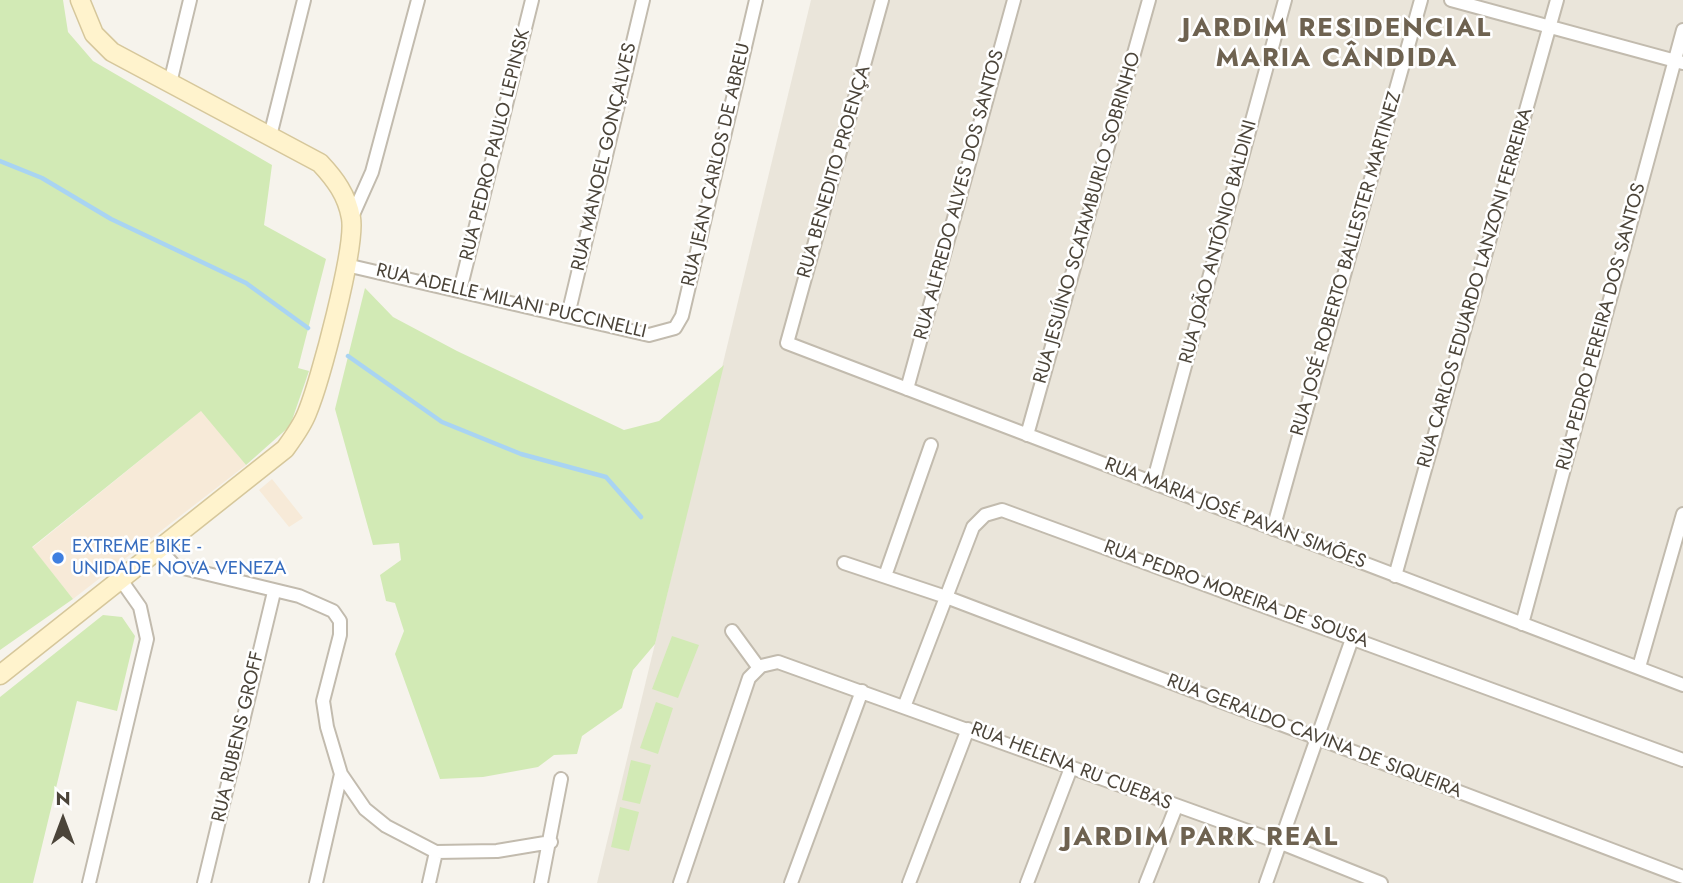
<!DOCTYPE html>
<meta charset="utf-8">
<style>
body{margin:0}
#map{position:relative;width:1683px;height:883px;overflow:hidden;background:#f6f3ec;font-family:Jost,sans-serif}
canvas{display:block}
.north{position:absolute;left:28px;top:785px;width:70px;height:70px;-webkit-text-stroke:5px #fff;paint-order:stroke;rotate:0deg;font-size:19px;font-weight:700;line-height:28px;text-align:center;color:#4b4439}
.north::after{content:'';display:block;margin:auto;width:24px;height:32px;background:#4b4439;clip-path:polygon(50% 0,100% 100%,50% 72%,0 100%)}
</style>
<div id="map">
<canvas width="1683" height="883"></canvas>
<div class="north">N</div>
</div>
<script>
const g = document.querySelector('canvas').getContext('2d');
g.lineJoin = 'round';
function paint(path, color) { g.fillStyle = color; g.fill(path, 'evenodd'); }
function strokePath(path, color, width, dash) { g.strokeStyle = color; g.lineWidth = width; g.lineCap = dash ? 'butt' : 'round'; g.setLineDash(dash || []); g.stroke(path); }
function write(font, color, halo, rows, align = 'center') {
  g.font = font + ' Jost,sans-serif'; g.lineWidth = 5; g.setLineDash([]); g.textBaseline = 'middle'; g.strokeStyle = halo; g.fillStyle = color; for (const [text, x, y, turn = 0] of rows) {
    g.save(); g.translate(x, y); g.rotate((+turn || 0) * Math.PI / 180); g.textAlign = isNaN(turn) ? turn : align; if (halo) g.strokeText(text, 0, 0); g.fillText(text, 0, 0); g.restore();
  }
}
const residential = new Path2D(`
 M 811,0 L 1683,0 L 1683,883 L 597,883 Z`);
const commercial = new Path2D(`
 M 202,410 L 246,465 L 73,599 L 32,548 Z
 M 272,479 L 303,518 L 289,527 L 259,490 Z`);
const green = new Path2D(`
 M 0,0 L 63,0 L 68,32 L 93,61 L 272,165 L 264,225 L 326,259 L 298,368 L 309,371 L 290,426 L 246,465 L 201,411 L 32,547 L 73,599 L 0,650 Z
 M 365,288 L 393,317 L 457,351 L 624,430 L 659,421 L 724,365 L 655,644 L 633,670 L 622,708 L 582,736 L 577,754 L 554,755 L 538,767 L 483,777 L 440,779 L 395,654 L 404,631 L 395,603 L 386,601 L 380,575 L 401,560 L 399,543 L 373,545 L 335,409 Z
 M 103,615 L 122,617 L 135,636 L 117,711 L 77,701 L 33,883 L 0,883 L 0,697 Z
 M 672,636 L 699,645 L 678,698 L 652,689 Z
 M 656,702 L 673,708 L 658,754 L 640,748 Z
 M 631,760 L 651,765 L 640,804 L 622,800 Z
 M 620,807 L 639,812 L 629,851 L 611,847 Z`);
const stream = new Path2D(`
 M 0,161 L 42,178 L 111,219 L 246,283 L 308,328
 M 348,356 L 442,422 L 521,454 L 606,477 L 641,517`);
const street = new Path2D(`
 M 882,0 L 787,343 L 1683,685
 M 1451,0 L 1683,63
 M 170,83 L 190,0
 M 270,136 L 304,0
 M 351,219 L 372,172 L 418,0
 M 346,265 L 649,335 L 675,328 L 682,316 L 756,0
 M 460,290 L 532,0
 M 568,315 L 643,0
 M 907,389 L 1014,0
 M 1027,435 L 1149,0
 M 1153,483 L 1285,0
 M 1273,529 L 1421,0
 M 159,549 L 175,566 L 299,596 L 333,611 L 340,621 L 340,635 L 323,701 L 327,727 L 341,774 L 365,809 L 386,826 L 436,852 L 497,851 L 551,842
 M 844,563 L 946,597 L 1683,877
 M 885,576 L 931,445
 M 1395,576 L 1557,0
 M 1522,624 L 1683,30
 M 732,631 L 759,668
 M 1639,667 L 1683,514
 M 904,707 L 973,527 L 985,515 L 1002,510 L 1683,760
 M 89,883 L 147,639 L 140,607 L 121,580
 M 204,883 L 274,592
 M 316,883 L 341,774
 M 429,883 L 436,852
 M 541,883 L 561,779
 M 680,883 L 749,678 L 761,666 L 778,662 L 1281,843 L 1381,883
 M 791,883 L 862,691
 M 909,883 L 968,729
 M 1027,883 L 1071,768
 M 1146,883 L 1176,807
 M 1266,883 L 1352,639`);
const secondary = new Path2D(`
 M 0,675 L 285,449 C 293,438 302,426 307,413 C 320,382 356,247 351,218 C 347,195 335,179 320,163 L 112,52 L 94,34 L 80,0`);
const markers = [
 [58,558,7,"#3f7fe0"]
];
const streetNames = [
 ["RUA PEDRO PAULO LEPINSK",496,145,-76],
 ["RUA MANOEL GONÇALVES",605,157,-77],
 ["RUA JEAN CARLOS DE ABREU",717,165,-77],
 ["RUA BENEDITO PROENÇA",835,172,-74],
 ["RUA ALFREDO ALVES DOS SANTOS",960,195,-75],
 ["RUA JESUÍNO SCATAMBURLO SOBRINHO",1088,218,-74],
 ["RUA JOÃO ANTÔNIO BALDINI",1219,242,-75],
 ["RUA JOSÉ ROBERTO BALLESTER MARTINEZ",1347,264,-74],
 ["RUA CARLOS EDUARDO LANZONI FERREIRA",1476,288,-74],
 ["RUA ADELLE MILANI PUCCINELLI",511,302,13],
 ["RUA PEDRO PEREIRA DOS SANTOS",1602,327,-75],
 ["RUA MARIA JOSÉ PAVAN SIMÕES",1235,514,21],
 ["RUA PEDRO MOREIRA DE SOUSA",1236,595,20],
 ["RUA RUBENS GROFF",239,737,-77],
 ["RUA GERALDO CAVINA DE SIQUEIRA",1314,737,21],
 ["RUA HELENA RU CUEBAS",1071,767,21]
];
const shopNames = [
 ["EXTREME BIKE -",72,547],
 ["UNIDADE NOVA VENEZA",72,569]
];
const districtNames = [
 ["JARDIM RESIDENCIAL",1337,30],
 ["MARIA CÂNDIDA",1337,60],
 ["JARDIM PARK REAL",1201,839]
];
paint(residential, '#eae5da');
paint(commercial, '#f7ead8');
paint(green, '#d2eab5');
strokePath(stream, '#a9d4f2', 4.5);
strokePath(street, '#c2bbae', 16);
strokePath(secondary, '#d6c79b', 21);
strokePath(street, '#fff', 12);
strokePath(secondary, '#fff3cd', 18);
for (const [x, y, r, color] of markers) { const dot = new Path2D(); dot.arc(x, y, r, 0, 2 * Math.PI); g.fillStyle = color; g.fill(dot); strokePath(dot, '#fff', 2.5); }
write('19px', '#4b4439', '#fff', streetNames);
write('19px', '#366cbe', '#fff', shopNames, 'left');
g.letterSpacing = '2px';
write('bold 26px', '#6e6250', '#fff', districtNames);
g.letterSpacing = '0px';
</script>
